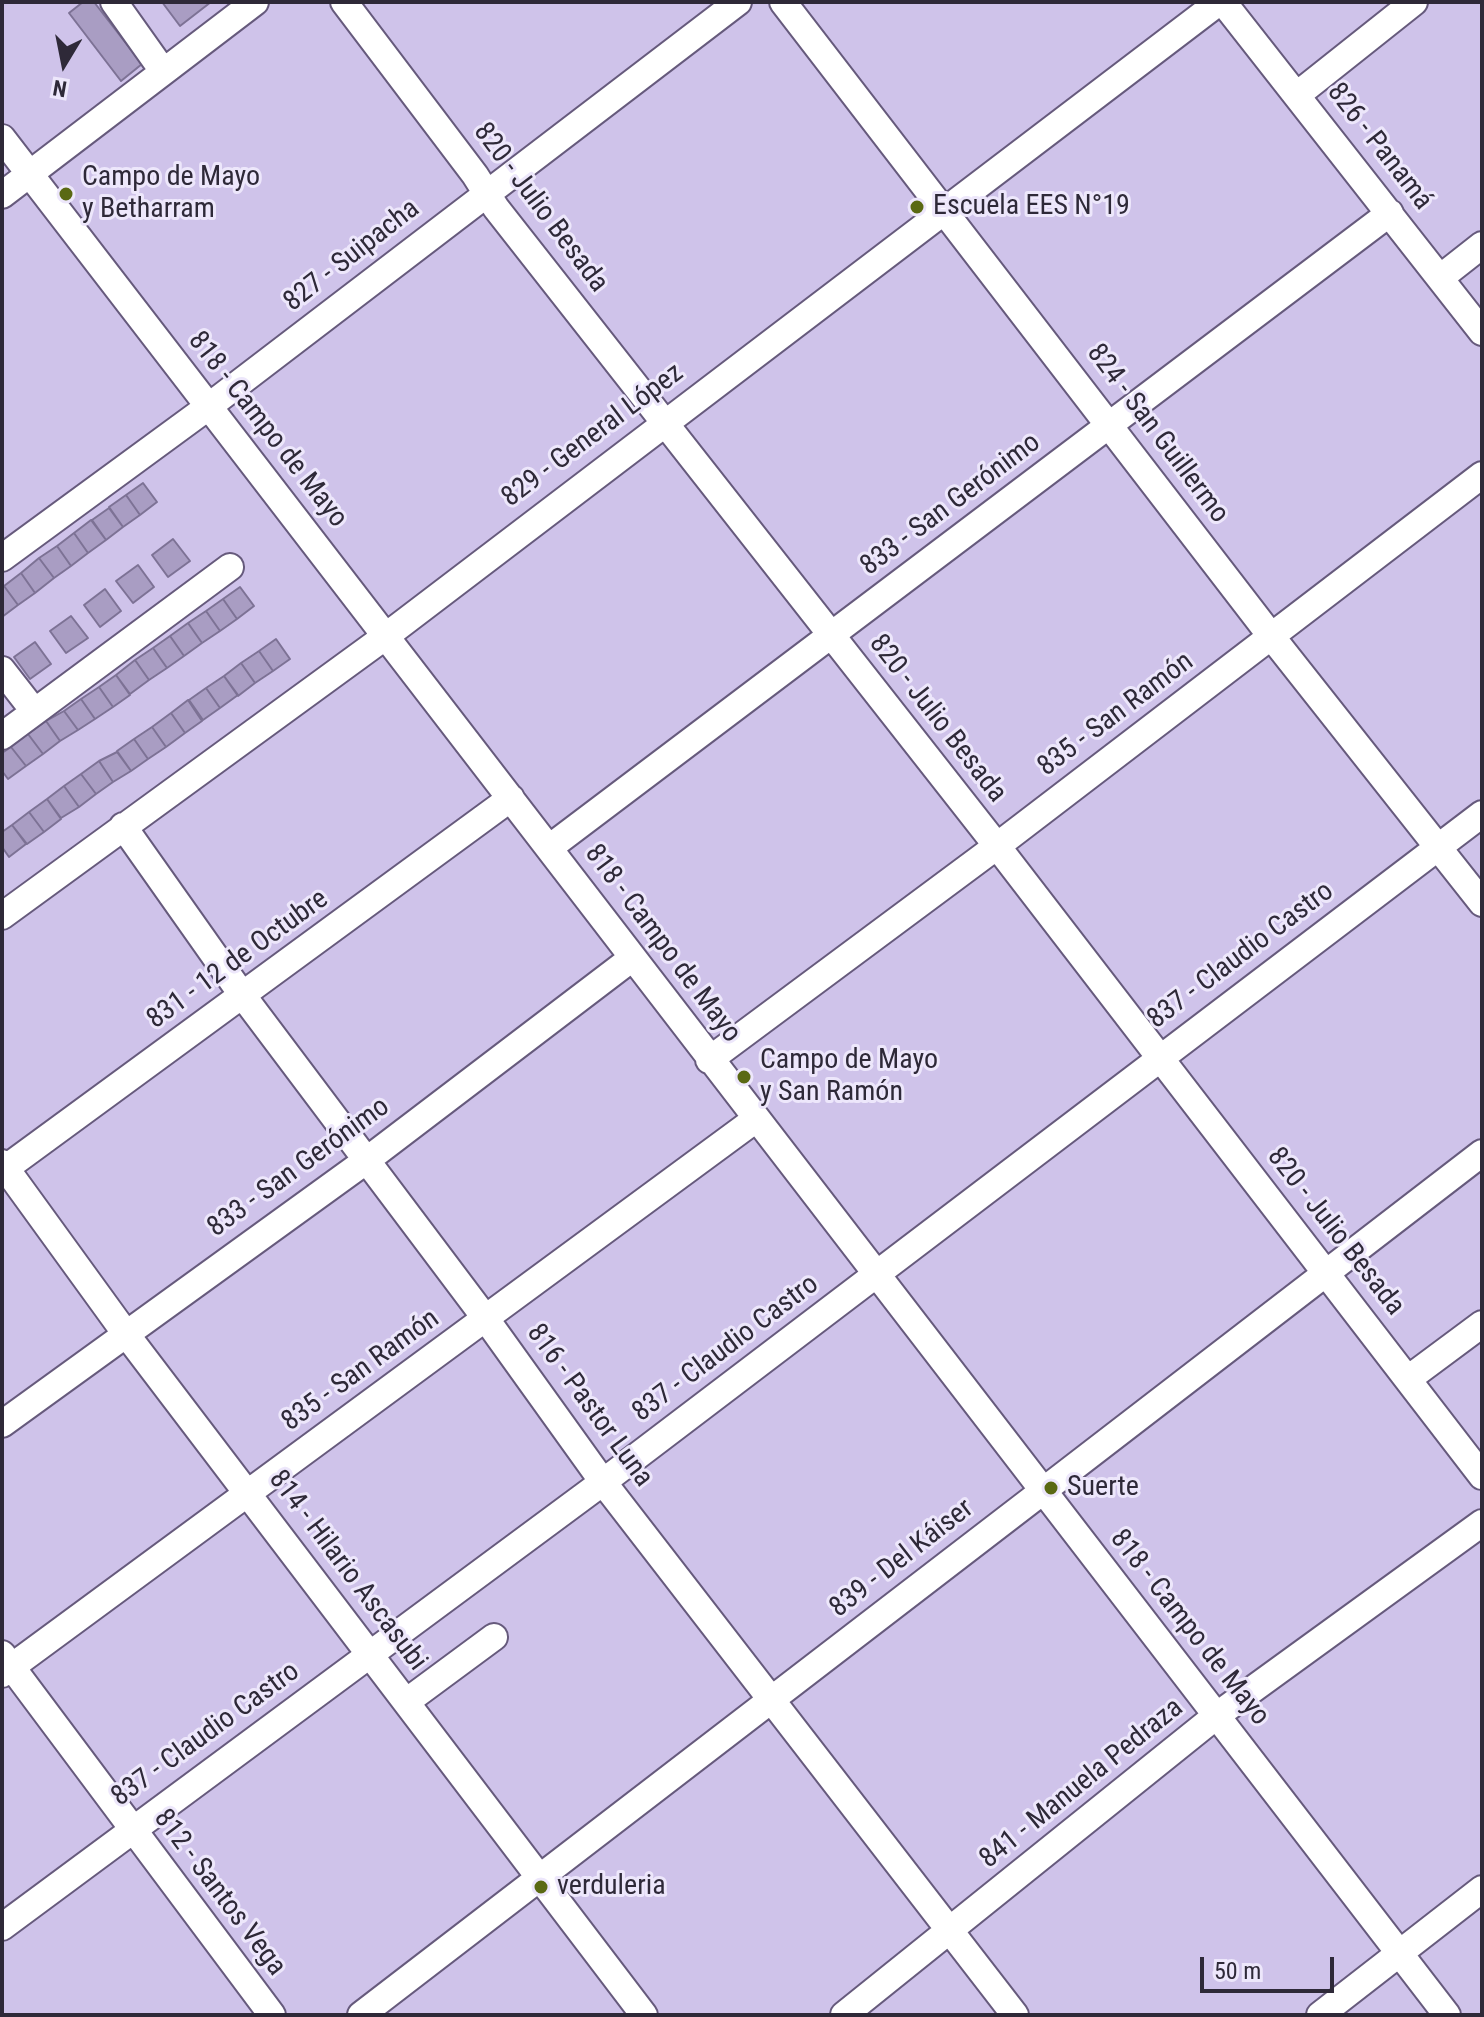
<!DOCTYPE html>
<meta charset="utf-8">
<style>
body{margin:0}
#map{position:relative;width:1484px;height:2017px;overflow:hidden;background:#cfc3ea;font-family:"Roboto Condensed",sans-serif}
canvas{display:block}
.frame{position:absolute;inset:0;border:4px solid #2e2938;pointer-events:none}
.north{position:absolute;left:24px;top:24px;width:80px;height:80px;-webkit-text-stroke:6px #ede7fb;paint-order:stroke;rotate:190deg;font-size:22px;font-weight:700;line-height:32px;text-align:center;color:#2e2938}
.north::after{content:'';display:block;margin:auto;width:28px;height:36px;background:#2e2938;clip-path:polygon(50% 0,100% 100%,50% 72%,0 100%)}
.scale{position:absolute;left:1200px;top:1957px;width:134px;height:36px;box-sizing:border-box;border:4px solid #2e2938;border-top:0;padding-left:10px;font-size:24px;line-height:28px;white-space:nowrap;color:#2e2938;-webkit-text-stroke:6px #ede7fb;paint-order:stroke}
</style>
<div id="map">
<canvas width="1484" height="2017"></canvas>
<div class="frame"></div>
<div class="north">N</div>
<div class="scale">50 m</div>
</div>
<script>
const g = document.querySelector('canvas').getContext('2d');
g.lineJoin = 'round';
function paint(path, color) { g.fillStyle = color; g.fill(path, 'evenodd'); }
function strokePath(path, color, width, dash) { g.strokeStyle = color; g.lineWidth = width; g.lineCap = dash ? 'butt' : 'round'; g.setLineDash(dash || []); g.stroke(path); }
function write(font, color, halo, rows, align = 'center') {
  g.font = font + ' "Roboto Condensed",sans-serif'; g.lineWidth = 6; g.setLineDash([]); g.textBaseline = 'middle'; g.strokeStyle = halo; g.fillStyle = color; for (const [text, x, y, turn = 0] of rows) {
    g.save(); g.translate(x, y); g.rotate((+turn || 0) * Math.PI / 180); g.textAlign = isNaN(turn) ? turn : align; if (halo) g.strokeText(text, 0, 0); g.fillText(text, 0, 0); g.restore();
  }
}
const building = new Path2D(`
 M 83,2 L 94,2 L 142,64 L 121,81 L 69,13 Z
 M 162,2 L 211,2 L 180,26 Z
 M 143,483 L 157,502 L 140,515 L 126,495 Z
 M 126,495 L 140,515 L 123,527 L 109,507 Z
 M 109,508 L 123,527 L 106,540 L 92,520 Z
 M 91,520 L 106,540 L 88,553 L 74,533 Z
 M 74,533 L 88,553 L 71,566 L 57,546 Z
 M 173,539 L 190,561 L 168,577 L 152,555 Z
 M 57,546 L 71,566 L 54,578 L 39,558 Z
 M 39,558 L 54,578 L 35,593 L 21,573 Z
 M 138,565 L 154,587 L 133,603 L 116,581 Z
 M 21,573 L 35,593 L 18,605 L 4,586 Z
 M 4,586 L 18,605 L 2,617 L 2,587 Z
 M 240,587 L 254,606 L 237,619 L 223,599 Z
 M 105,589 L 121,611 L 100,627 L 84,605 Z
 M 223,599 L 237,619 L 220,631 L 206,611 Z
 M 206,611 L 220,631 L 202,643 L 188,623 Z
 M 71,616 L 88,638 L 66,653 L 50,631 Z
 M 188,623 L 202,643 L 184,656 L 170,636 Z
 M 170,636 L 184,656 L 167,668 L 153,648 Z
 M 276,639 L 290,659 L 273,671 L 259,651 Z
 M 35,642 L 51,664 L 30,679 L 14,657 Z
 M 153,648 L 167,668 L 149,680 L 135,660 Z
 M 259,651 L 273,671 L 255,683 L 241,663 Z
 M 135,660 L 149,680 L 130,694 L 116,675 Z
 M 241,663 L 255,683 L 238,696 L 224,676 Z
 M 116,675 L 130,695 L 113,707 L 99,687 Z
 M 224,676 L 238,695 L 220,708 L 206,688 Z
 M 99,687 L 113,707 L 95,719 L 81,699 Z
 M 206,688 L 220,708 L 203,720 L 189,700 Z
 M 81,699 L 95,719 L 78,730 L 64,711 Z
 M 188,700 L 202,721 L 185,733 L 171,713 Z
 M 64,711 L 78,730 L 60,741 L 46,721 Z
 M 171,713 L 185,733 L 166,747 L 152,727 Z
 M 46,721 L 60,741 L 43,754 L 28,734 Z
 M 152,727 L 166,747 L 148,759 L 134,739 Z
 M 28,734 L 43,754 L 26,766 L 11,747 Z
 M 134,739 L 148,759 L 131,771 L 117,751 Z
 M 11,747 L 26,766 L 8,779 L 2,771 L 2,753 Z
 M 117,752 L 131,771 L 113,782 L 99,761 Z
 M 99,761 L 113,782 L 96,794 L 81,774 Z
 M 81,774 L 96,794 L 79,807 L 64,786 Z
 M 64,786 L 79,807 L 61,818 L 47,799 Z
 M 47,799 L 61,819 L 44,832 L 29,812 Z
 M 29,812 L 44,832 L 27,844 L 12,825 Z
 M 12,825 L 26,844 L 9,857 L 2,847 L 2,832 Z`);
const minor = new Path2D(`
 M 114,2 L 163,71
 M 344,2 L 475,175 L 496,208 L 997,846 L 1482,1476
 M 783,2 L 1271,636 L 1482,903
 M 1223,2 L 1482,332
 M 1297,95 L 1414,2
 M 2,138 L 1447,2015
 M 2,195 L 255,2
 M 1440,278 L 1482,245
 M 2,558 L 208,407 L 738,2
 M 2,670 L 34,711
 M 2,736 L 230,567
 M 123,826 L 243,996 L 486,1319 L 603,1482 L 1015,2015
 M 549,848 L 1390,213
 M 2,916 L 386,636 L 1219,2
 M 709,1060 L 997,846 L 1482,475
 M 2,1163 L 126,1334 L 644,2015
 M 2,1171 L 511,798
 M 1408,1379 L 1482,1324
 M 2,1424 L 367,1160 L 631,959
 M 2,1654 L 272,2015
 M 2,1674 L 756,1119
 M 406,1702 L 494,1637
 M 2,1927 L 603,1482 L 1482,814
 M 361,2015 C 736,1729 1108,1440 1482,1153
 M 844,2015 L 1216,1716 L 1482,1523
 M 1320,2015 L 1482,1889`);
const markers = [
 [66,194,8,"#5a6913"],
 [917,207,8,"#5a6913"],
 [744,1077,8,"#5a6913"],
 [1051,1488,8,"#5a6913"],
 [541,1887,8,"#5a6913"]
];
const streetNames = [
 ["826 - Panamá",1379,147,52],
 ["820 - Julio Besada",540,208,53],
 ["827 - Suipacha",352,256,-38],
 ["818 - Campo de Mayo",267,430,52],
 ["824 - San Guillermo",1157,434,53],
 ["829 - General López",593,436,-37],
 ["833 - San Gerónimo",951,505,-37],
 ["835 - San Ramón",1116,715,-37],
 ["820 - Julio Besada",937,719,52],
 ["818 - Campo de Mayo",662,944,53],
 ["837 - Claudio Castro",1241,956,-37],
 ["831 - 12 de Octubre",238,960,-36],
 ["833 - San Gerónimo",299,1168,-36],
 ["820 - Julio Besada",1335,1232,52],
 ["837 - Claudio Castro",726,1349,-37],
 ["835 - San Ramón",361,1371,-36],
 ["816 - Pastor Luna",589,1406,54],
 ["839 - Del Káiser",902,1559,-38],
 ["814 - Hilario Ascasubi",347,1571,53],
 ["818 - Campo de Mayo",1189,1628,52],
 ["837 - Claudio Castro",206,1735,-36],
 ["841 - Manuela Pedraza",1082,1784,-39],
 ["812 - Santos Vega",219,1893,53]
];
const poiNames = [
 ["Campo de Mayo",82,178],
 ["y Betharram",82,210],
 ["Escuela EES N°19",933,207],
 ["Campo de Mayo",760,1061],
 ["y San Ramón",760,1093],
 ["Suerte",1067,1488],
 ["verduleria",557,1887]
];
paint(building, '#a99dc3');
strokePath(building, '#7d7295', 2);
strokePath(minor, '#665a7c', 30);
strokePath(minor, '#fff', 26);
for (const [x, y, r, color] of markers) { const dot = new Path2D(); dot.arc(x, y, r, 0, 2 * Math.PI); g.fillStyle = color; g.fill(dot); strokePath(dot, '#ede7fb', 3); }
write('28px', '#2e2938', '#ede7fb', streetNames);
write('28px', '#2e2938', '#ede7fb', poiNames, 'left');
</script>
